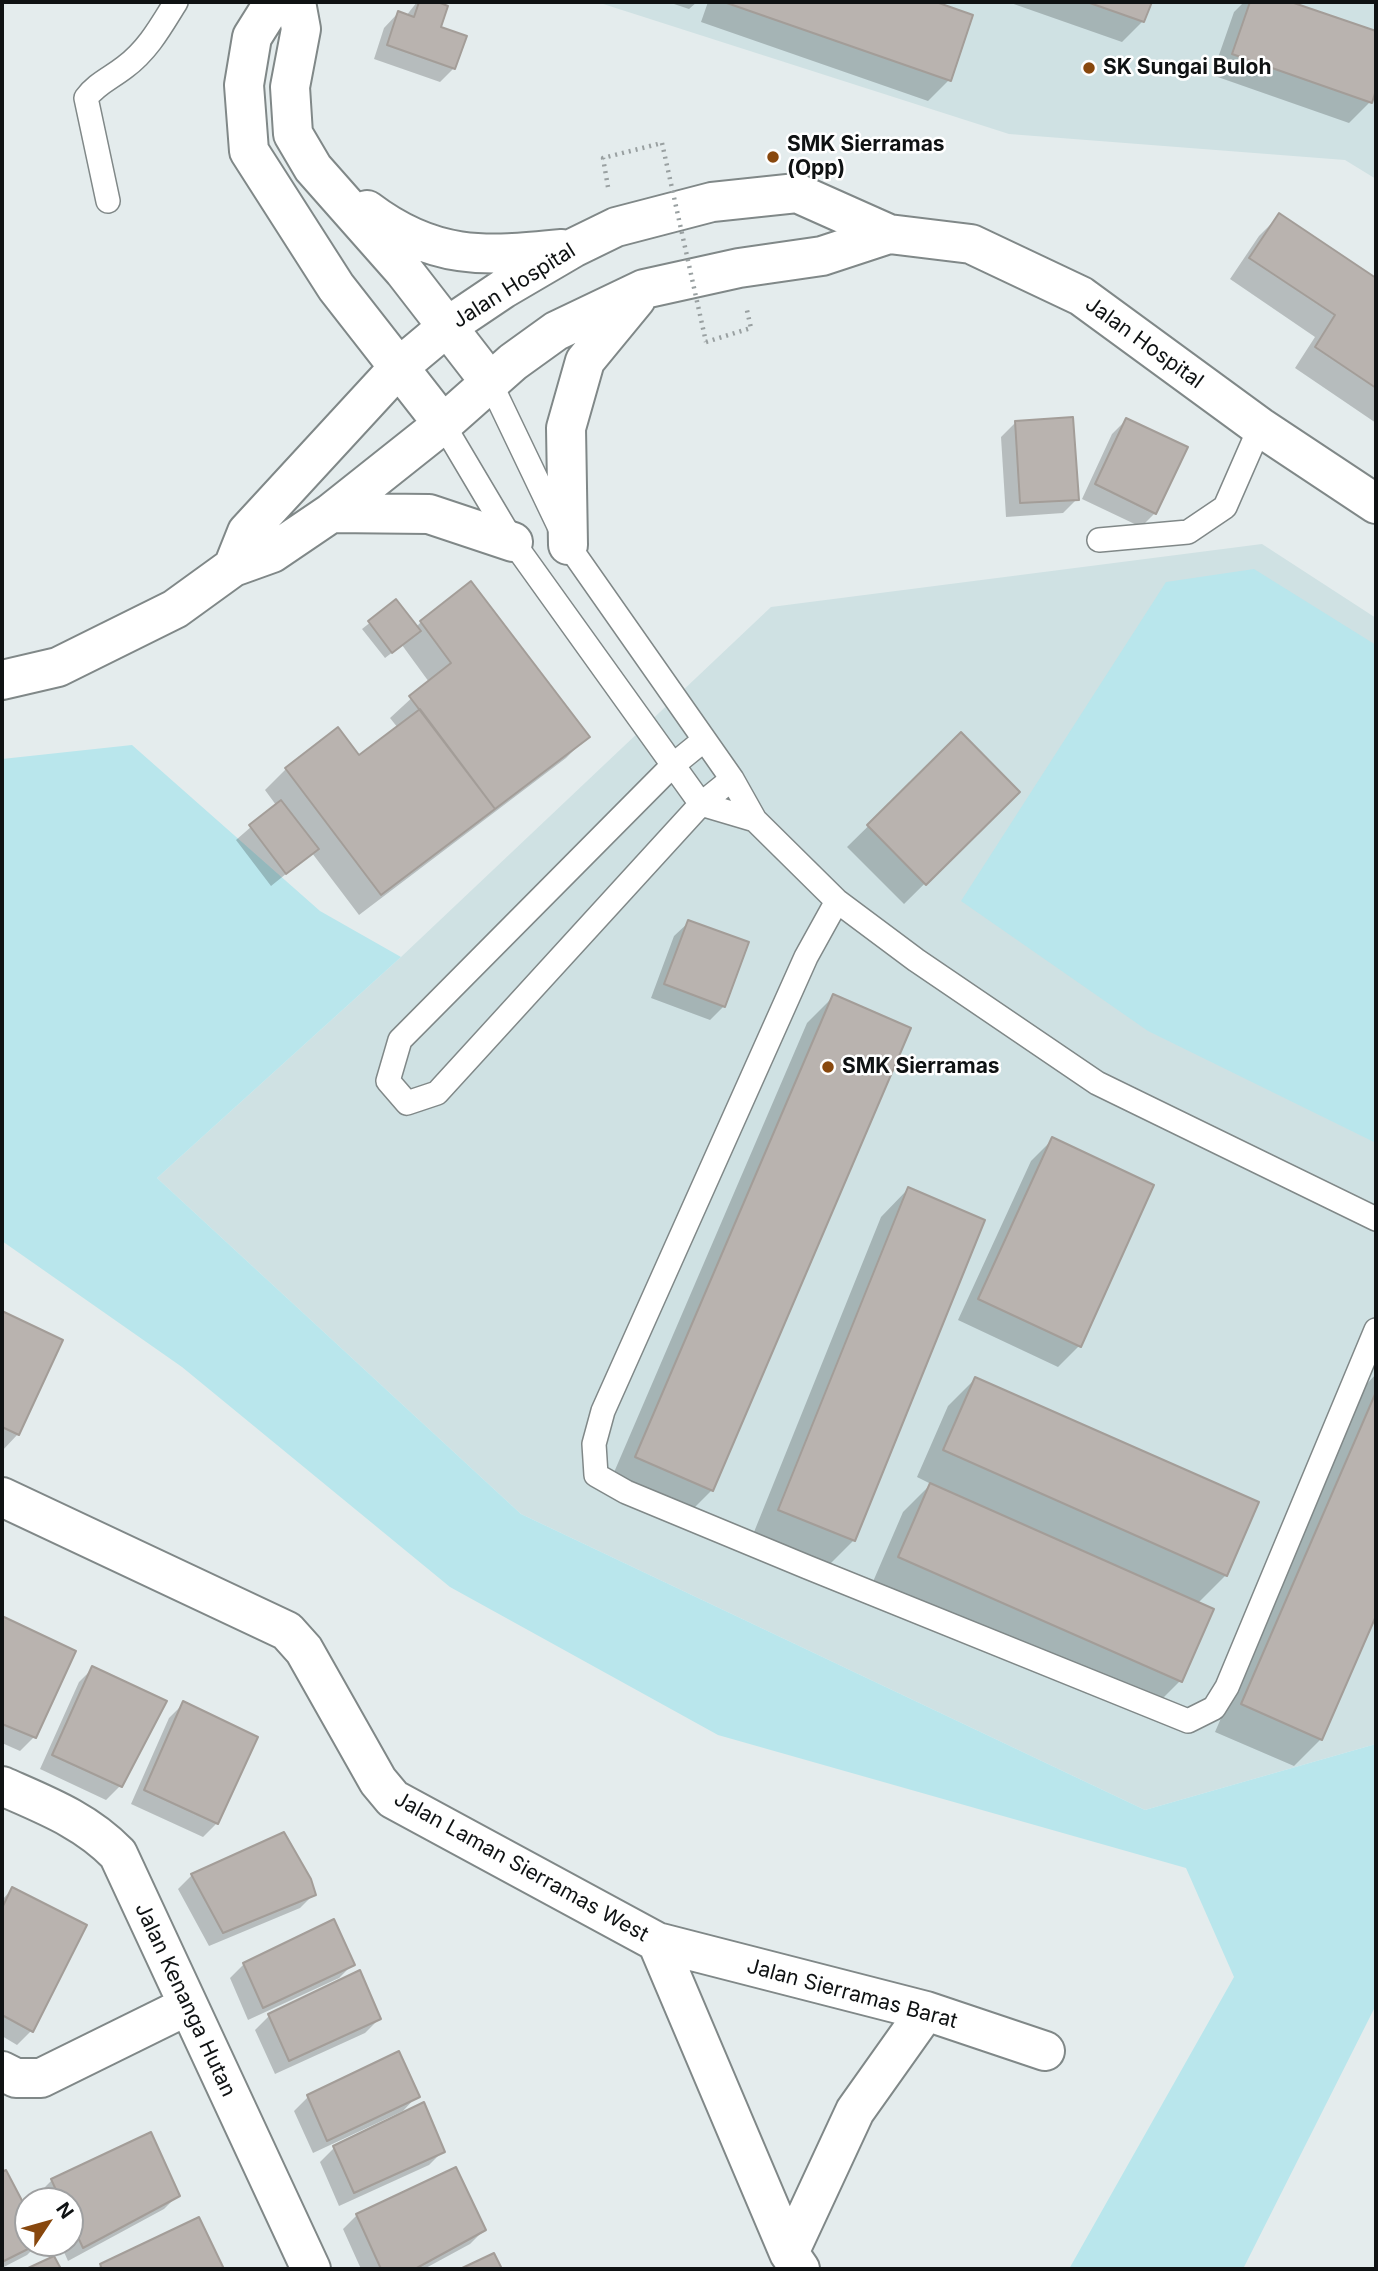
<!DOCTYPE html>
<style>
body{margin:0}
#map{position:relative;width:1378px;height:2271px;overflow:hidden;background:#e4eced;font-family:Inter,sans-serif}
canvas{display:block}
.frame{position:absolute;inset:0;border:4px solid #0f1213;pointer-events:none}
.north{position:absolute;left:14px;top:2187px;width:70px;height:70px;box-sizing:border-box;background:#fff;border:2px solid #9fa0a1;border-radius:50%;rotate:54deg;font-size:19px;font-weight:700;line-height:28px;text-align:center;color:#0f1213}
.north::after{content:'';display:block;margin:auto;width:24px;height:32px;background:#88480e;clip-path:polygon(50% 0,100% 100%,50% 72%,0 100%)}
</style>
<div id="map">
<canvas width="1378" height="2271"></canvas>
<div class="frame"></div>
<div class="north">N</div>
</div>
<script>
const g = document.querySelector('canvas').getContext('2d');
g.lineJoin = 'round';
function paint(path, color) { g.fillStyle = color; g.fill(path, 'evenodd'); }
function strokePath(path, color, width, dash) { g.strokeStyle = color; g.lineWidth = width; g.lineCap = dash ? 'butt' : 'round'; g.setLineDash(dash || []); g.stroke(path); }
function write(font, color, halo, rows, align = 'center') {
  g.font = font + ' Inter,sans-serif'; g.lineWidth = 5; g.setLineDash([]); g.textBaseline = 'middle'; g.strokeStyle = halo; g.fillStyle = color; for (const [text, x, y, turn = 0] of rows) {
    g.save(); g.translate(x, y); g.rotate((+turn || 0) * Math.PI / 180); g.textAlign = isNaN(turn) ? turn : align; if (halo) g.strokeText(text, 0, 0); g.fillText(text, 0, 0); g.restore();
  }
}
const built = new Path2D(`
 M 597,2 L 1376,2 L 1376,179 L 1345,160 L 1009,134 Z
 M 1262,544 L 1376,618 L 1376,1744 L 1145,1810 L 521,1514 L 157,1178 L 401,957 L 771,607 Z`);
const green = new Path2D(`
 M 1254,569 L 1376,645 L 1376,1143 L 1148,1031 L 961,901 L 1166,582 Z
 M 132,745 L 320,911 L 401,957 L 157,1178 L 521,1514 L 1145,1810 L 1376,1744 L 1376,2005 L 1243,2269 L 1069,2269 L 1234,1977 L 1186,1868 L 718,1735 L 450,1587 L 182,1367 L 2,1241 L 2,759 Z`);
const shadow = new Path2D(`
 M 417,2 L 433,2 L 446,7 L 439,28 L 454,68 L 440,82 L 374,59 L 384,28 L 398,13 L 406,16 Z
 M 668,2 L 697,2 L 689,9 Z
 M 708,2 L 930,2 L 971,16 L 949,80 L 928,101 L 701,22 Z
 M 1008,2 L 1150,2 L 1143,21 L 1122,42 Z
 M 1244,2 L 1286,2 L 1376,33 L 1376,85 L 1370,102 L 1349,123 L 1212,75 L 1234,12 Z
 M 1280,215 L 1376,280 L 1376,423 L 1295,368 L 1315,337 L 1230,279 L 1259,236 Z
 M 1126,420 L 1155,513 L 1141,527 L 1082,499 L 1112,434 Z
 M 1015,423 L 1077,499 L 1063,513 L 1006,517 L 1001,437 Z
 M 396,602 L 416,627 L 421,622 L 587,737 L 566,758 L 359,915 L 312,853 L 271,886 L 236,840 L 276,805 L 265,790 L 286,769 L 338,730 L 359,758 L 398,728 L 390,718 L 429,682 L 402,645 L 385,658 L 362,629 Z
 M 961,735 L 1017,792 L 904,904 L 847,847 Z
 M 689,922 L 724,1006 L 710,1020 L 651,998 L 674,936 Z
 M 834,996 L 712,1490 L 685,1517 L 609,1484 L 807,1023 Z
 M 1052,1140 L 1079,1346 L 1058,1367 L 958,1320 L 1031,1161 Z
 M 908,1189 L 983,1221 L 853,1541 L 826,1568 L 752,1537 L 881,1217 Z
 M 2,1313 L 60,1341 L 18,1434 L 2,1451 Z
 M 1376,1374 L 1376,1611 L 1321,1739 L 1294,1766 L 1215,1732 L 1365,1386 Z
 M 975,1379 L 1226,1575 L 1198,1603 L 1180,1681 L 1153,1708 L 872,1584 L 903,1512 L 931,1484 L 917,1477 L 948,1406 Z
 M 2,1618 L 73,1652 L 34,1737 L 20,1751 L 2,1743 Z
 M 93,1668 L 121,1785 L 106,1800 L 40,1769 L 79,1682 Z
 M 183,1704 L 217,1823 L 203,1837 L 131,1804 L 169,1718 Z
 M 192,1875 L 314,1894 L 300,1908 L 209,1946 L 178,1889 Z
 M 12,1889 L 85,1926 L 31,2031 L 17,2045 L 2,2036 L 2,1900 Z
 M 244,1964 L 353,1964 L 339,1978 L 248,2020 L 230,1978 Z
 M 269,2016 L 379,2019 L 365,2033 L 275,2074 L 255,2030 Z
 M 417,2096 L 403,2111 L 313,2153 L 294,2111 L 308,2097 Z
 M 334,2148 L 443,2151 L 429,2165 L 339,2206 L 320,2162 Z
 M 5,2172 L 28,2216 L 28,2243 L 39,2243 L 27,2255 L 2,2268 L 2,2174 Z
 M 52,2180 L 178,2195 L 164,2209 L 68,2261 L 60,2243 L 70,2243 L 70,2201 L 41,2201 L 38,2194 Z
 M 357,2215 L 484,2230 L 470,2244 L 424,2269 L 361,2269 L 343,2229 Z
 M 198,2219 L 222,2269 L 97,2269 L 101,2265 Z`);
const building = new Path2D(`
 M 419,2 L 438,2 L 448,6 L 441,27 L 467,36 L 455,69 L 387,45 L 398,11 L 414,17 Z
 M 724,2 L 936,2 L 973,15 L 951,81 Z
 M 1087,2 L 1152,2 L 1144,22 Z
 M 1250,2 L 1291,2 L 1376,31 L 1376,90 L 1372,103 L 1232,54 Z
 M 1279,213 L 1376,278 L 1376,388 L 1315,347 L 1335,315 L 1249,258 Z
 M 1073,417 L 1079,500 L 1020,503 L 1015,421 Z
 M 1126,418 L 1188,447 L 1156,514 L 1095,484 Z
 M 471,581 L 590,737 L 495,809 L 409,696 L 451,663 L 420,621 Z
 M 396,599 L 421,631 L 392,653 L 368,621 Z
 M 420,709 L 495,809 L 381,895 L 285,768 L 338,727 L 359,755 Z
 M 961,732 L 1020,792 L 926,885 L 867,825 Z
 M 281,800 L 319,849 L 286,874 L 249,825 Z
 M 688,920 L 749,942 L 725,1007 L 664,984 Z
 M 833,994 L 911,1028 L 713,1491 L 635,1457 Z
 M 1052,1137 L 1154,1185 L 1081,1347 L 978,1299 Z
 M 908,1187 L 985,1220 L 855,1541 L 778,1510 Z
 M 2,1311 L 63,1340 L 19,1435 L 2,1427 Z
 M 975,1377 L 1259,1502 L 1227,1576 L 943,1450 Z
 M 1376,1392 L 1376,1616 L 1322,1740 L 1241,1704 Z
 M 930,1483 L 1214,1609 L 1182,1682 L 898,1557 Z
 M 2,1616 L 76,1651 L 36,1738 L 2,1724 Z
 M 92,1666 L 167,1701 L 122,1787 L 52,1755 Z
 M 183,1701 L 258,1737 L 218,1824 L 144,1790 Z
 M 284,1832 L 311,1879 L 316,1895 L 223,1933 L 191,1874 Z
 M 12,1887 L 87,1925 L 33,2032 L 2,2015 L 2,1908 Z
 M 334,1919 L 355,1965 L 263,2008 L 243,1963 Z
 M 360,1970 L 381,2019 L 289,2061 L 268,2014 Z
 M 399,2051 L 420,2097 L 327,2141 L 307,2095 Z
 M 424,2102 L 445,2152 L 354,2193 L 333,2146 Z
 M 151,2132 L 180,2196 L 83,2248 L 70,2220 L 70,2201 L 61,2201 L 51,2179 Z
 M 456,2167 L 486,2230 L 415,2269 L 381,2269 L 356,2214 Z
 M 6,2170 L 28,2212 L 28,2243 L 40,2243 L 2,2262 L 2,2172 Z
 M 199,2217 L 224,2269 L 102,2269 L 100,2264 Z
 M 494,2253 L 502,2269 L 460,2269 Z
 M 54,2256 L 61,2269 L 26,2269 Z`);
const path = new Path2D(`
 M 608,187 L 603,158 L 662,143
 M 706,342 L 751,328 L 746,306`);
const service = new Path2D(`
 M 108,201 L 86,98 C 96,84 111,78 125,67 C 148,50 161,26 176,2
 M 490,382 L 568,545 L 732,779 L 755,820 L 837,901 L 916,960 L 1097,1083 L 1376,1219
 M 443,424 L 513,542 L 701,804 L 755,820
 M 1099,540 L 1188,532 L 1225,507 L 1260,427
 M 704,740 L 672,766 L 400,1040 L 388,1081 L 407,1103 L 437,1093 L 701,804 L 732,779
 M 837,901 L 806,957 L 603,1411 L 594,1444 L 596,1475 L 626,1492 L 807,1567 L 1188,1721 L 1214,1708 L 1227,1687 L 1376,1330`);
const minor = new Path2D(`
 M 2,1497 L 287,1631 L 304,1650 L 378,1781 L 393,1799 L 657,1942 L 926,2011 L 1045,2051
 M 2,1786 C 45,1805 85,1820 118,1854 L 311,2269
 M 657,1942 L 789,2253 L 800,2269
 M 2,2071 L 16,2078 L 41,2078 L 187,2006
 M 789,2253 L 855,2111 L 926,2011`);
const secondary = new Path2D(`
 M 274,2 L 252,37 L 244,85 L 249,151 L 336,287 L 443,424
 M 296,2 L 301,29 L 290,87 L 293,134 L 313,168 L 404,271 L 490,382
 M 367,210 C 433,260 484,257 562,249
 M 331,513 L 429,514 L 513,542
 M 568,545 L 566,428 L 585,361 L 636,299
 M 233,567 L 247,532 L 399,367 L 448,326 L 503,289 L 573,248 L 616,227 L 712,202 L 797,193 L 889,234 L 971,244 L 1081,296 L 1260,427 L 1376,504
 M 2,680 L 58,667 L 175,609 L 233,567 L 272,553 L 331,513 L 443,424 L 513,362 L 556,331 L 644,289 L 739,268 L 822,256 L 889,234`);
const pathBridge = new Path2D(`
 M 662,143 L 706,342`);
const markers = [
 [1089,68,7,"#88480e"],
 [773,157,7,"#88480e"],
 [828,1067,7,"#88480e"]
];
const poiNames = [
 ["SK Sungai Buloh",1103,68],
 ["SMK Sierramas",787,145],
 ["(Opp)",787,169],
 ["SMK Sierramas",842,1067]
];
const streetNames = [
 ["Jalan Hospital",514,286,-32],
 ["Jalan Hospital",1144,343,36],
 ["Jalan Laman Sierramas West",521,1867,29],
 ["Jalan Sierramas Barat",852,1994,15],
 ["Jalan Kenanga Hutan",185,2000,65]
];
paint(built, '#cfe1e3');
paint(green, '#b9e6ec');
paint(shadow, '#0003');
paint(building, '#b9b3af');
strokePath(building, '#a39d98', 2);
strokePath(service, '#808888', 26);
strokePath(minor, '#808888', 42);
strokePath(secondary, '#808888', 42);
strokePath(path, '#99a0a1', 4.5, [2, 5]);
strokePath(service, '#fff', 23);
strokePath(minor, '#fff', 38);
strokePath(secondary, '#fff', 38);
strokePath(pathBridge, '#99a0a1', 4.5, [2, 5]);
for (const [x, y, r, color] of markers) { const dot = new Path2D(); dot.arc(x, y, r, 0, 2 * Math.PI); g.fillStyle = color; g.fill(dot); strokePath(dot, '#fff', 2.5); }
write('bold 21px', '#0f1213', '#fff', poiNames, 'left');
write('21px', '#0f1213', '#fff', streetNames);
</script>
